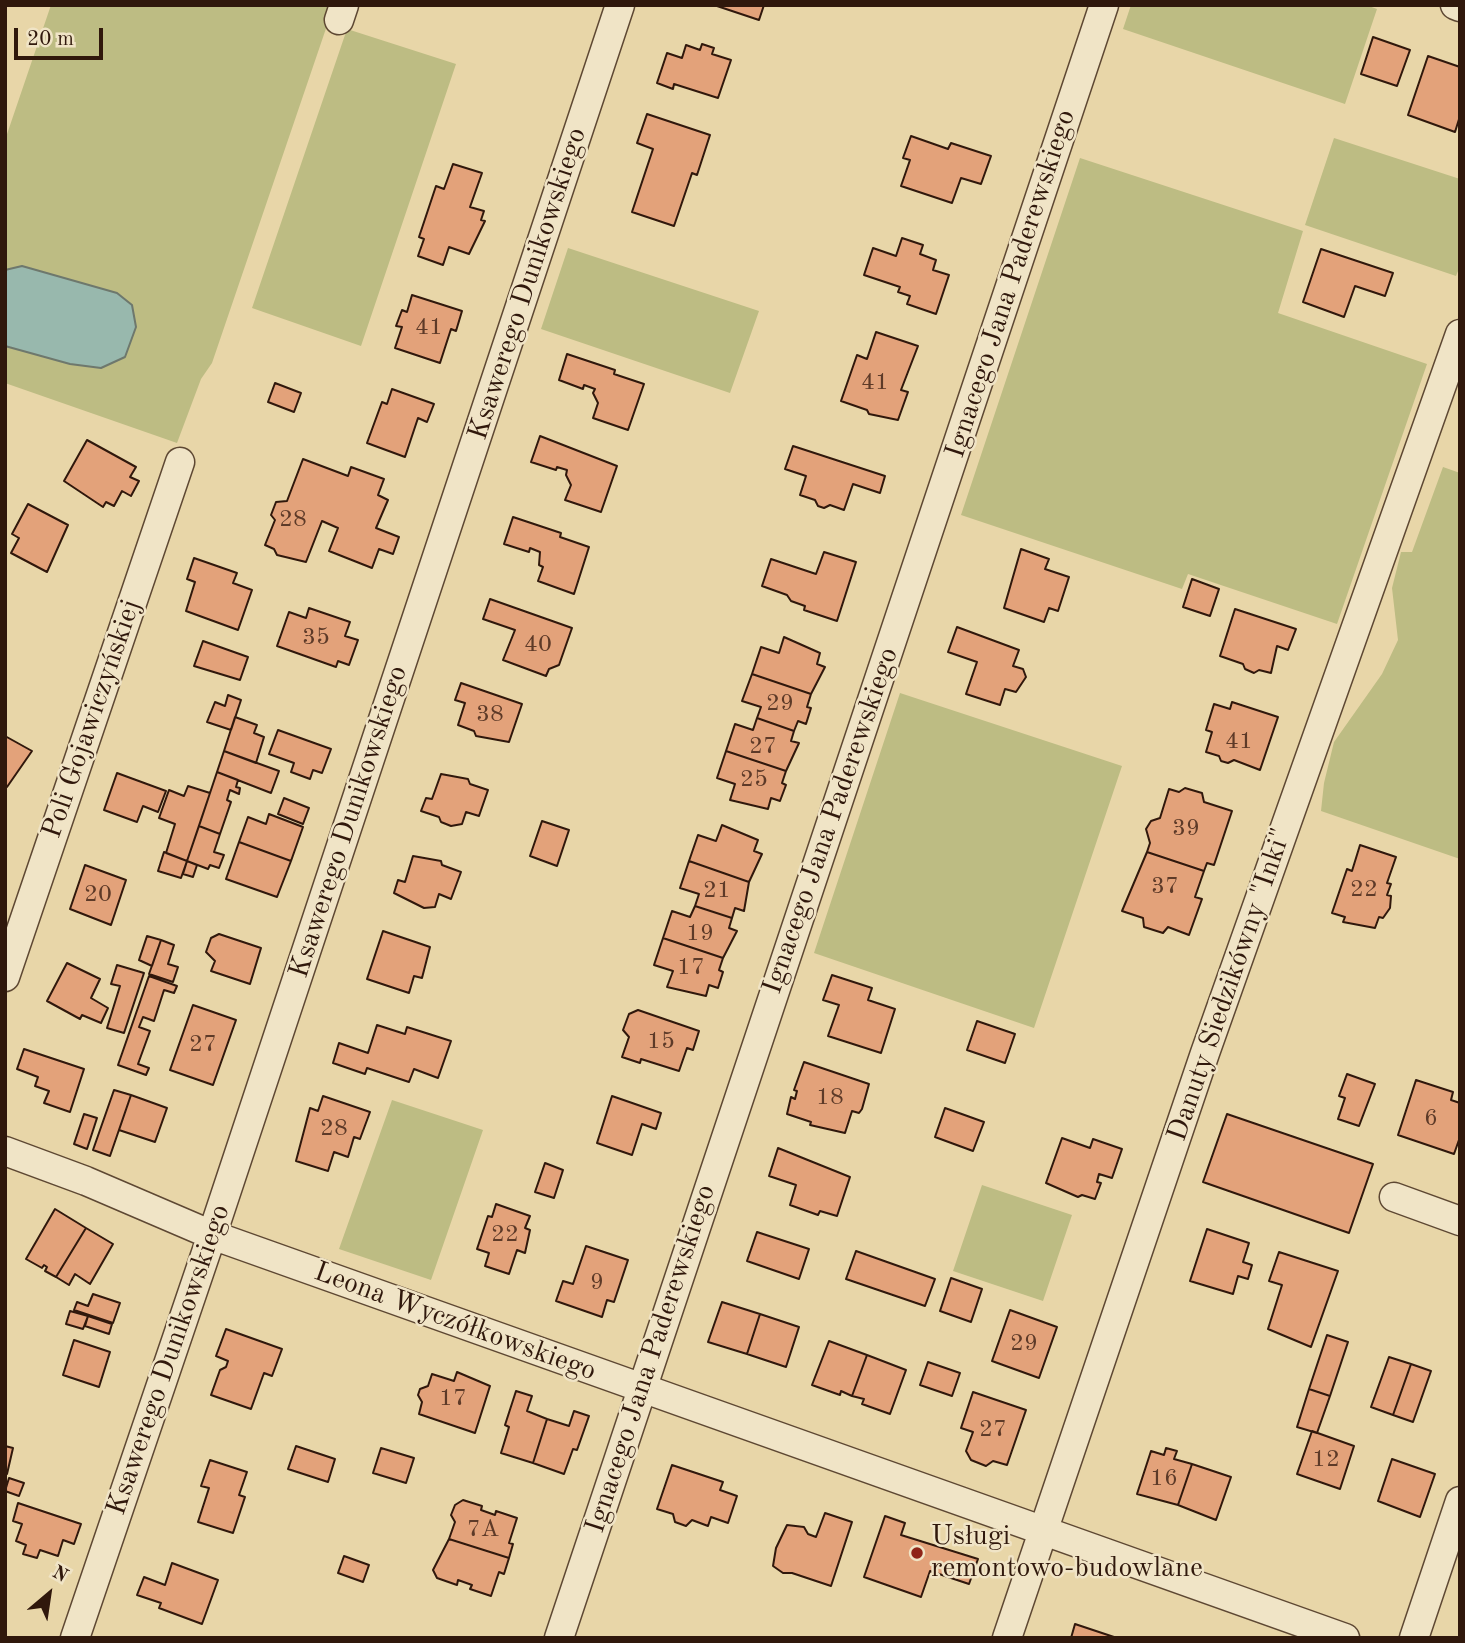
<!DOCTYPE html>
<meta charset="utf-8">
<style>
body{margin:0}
#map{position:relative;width:1465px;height:1643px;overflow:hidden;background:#e8d6a8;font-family:"Old Standard TT",serif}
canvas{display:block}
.frame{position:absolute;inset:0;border:7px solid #30180c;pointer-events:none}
.north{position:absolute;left:14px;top:1559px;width:70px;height:70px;-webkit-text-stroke:5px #f0e4c6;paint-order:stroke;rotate:29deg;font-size:19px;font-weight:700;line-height:28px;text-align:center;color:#30180c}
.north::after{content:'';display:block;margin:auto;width:24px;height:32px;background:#30180c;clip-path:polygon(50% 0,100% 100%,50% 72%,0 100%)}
.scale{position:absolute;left:14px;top:28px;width:89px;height:32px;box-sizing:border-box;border:4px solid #30180c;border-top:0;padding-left:9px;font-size:21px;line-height:24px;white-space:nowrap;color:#30180c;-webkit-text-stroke:5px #f0e4c6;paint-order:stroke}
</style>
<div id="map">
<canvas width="1465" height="1643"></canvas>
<div class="frame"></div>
<div class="north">N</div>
<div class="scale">20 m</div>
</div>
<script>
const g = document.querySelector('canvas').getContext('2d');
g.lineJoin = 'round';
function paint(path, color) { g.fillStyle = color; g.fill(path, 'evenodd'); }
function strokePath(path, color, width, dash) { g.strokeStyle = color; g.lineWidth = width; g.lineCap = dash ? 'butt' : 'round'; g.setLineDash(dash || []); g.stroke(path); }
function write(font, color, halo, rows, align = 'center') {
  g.font = font + ' "Old Standard TT",serif'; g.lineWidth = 5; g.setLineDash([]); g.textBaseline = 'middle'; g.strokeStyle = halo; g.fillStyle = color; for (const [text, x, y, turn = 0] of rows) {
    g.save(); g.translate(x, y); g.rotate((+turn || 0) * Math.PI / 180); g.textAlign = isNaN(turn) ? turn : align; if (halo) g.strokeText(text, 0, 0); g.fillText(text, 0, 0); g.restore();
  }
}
const green = new Path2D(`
 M 51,5 L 334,5 L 212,363 L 201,379 L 177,443 L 5,383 L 5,140 Z
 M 1131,5 L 1366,5 L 1377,9 L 1345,104 L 1123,29 Z
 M 347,29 L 456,64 L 361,346 L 252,308 Z
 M 1334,138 L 1460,179 L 1460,266 L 1456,276 L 1305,225 Z
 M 1080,158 L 1303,231 L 1278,313 L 1427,364 L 1337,624 L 1188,574 L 1182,589 L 961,515 Z
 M 568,248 L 759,311 L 730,393 L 541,329 Z
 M 1443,467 L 1460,473 L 1460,859 L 1321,811 L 1324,783 L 1334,742 L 1382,674 L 1398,640 L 1392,588 L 1401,552 L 1412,552 Z
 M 900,693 L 1122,766 L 1034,1028 L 814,953 Z
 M 392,1100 L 483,1130 L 431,1280 L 339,1249 Z
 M 982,1185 L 1072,1215 L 1043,1301 L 953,1271 Z`);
const water = new Path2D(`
 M 22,266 L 117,293 L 132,305 L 136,327 L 125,357 L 101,368 L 70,364 L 5,346 L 5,270 Z`);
const building = new Path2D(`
 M 714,5 L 764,5 L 759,20 Z
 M 1373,37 L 1410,50 L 1397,86 L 1361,74 Z
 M 702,44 L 714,48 L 712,54 L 731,60 L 718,98 L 674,84 L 673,89 L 657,83 L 667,53 L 682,58 L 686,45 L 700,50 Z
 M 1428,56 L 1460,67 L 1460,116 L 1455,132 L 1408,115 Z
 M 647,114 L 710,135 L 697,175 L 692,173 L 674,226 L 632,212 L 653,149 L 637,143 Z
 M 911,136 L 948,149 L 951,143 L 991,156 L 981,184 L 961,178 L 952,203 L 901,186 L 910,160 L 903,158 Z
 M 453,164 L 482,173 L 470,207 L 484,211 L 481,220 L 485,221 L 469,254 L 449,247 L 443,265 L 418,256 L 424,239 L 419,237 L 436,186 L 444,189 Z
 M 902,238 L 923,245 L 920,254 L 936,260 L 933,270 L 949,275 L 936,314 L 907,304 L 910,296 L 898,292 L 900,287 L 864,275 L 873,248 L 896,256 Z
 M 1321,249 L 1393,273 L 1385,296 L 1355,286 L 1344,317 L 1303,302 Z
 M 412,295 L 462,311 L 456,331 L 451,329 L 440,363 L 395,348 L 402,327 L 396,326 L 402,310 L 407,312 Z
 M 876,332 L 918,346 L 901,390 L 908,392 L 898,420 L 869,414 L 867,410 L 841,401 L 857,355 L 867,359 Z
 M 567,354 L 615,370 L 614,374 L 644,384 L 628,430 L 593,418 L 598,403 L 593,393 L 595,389 L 584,385 L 583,389 L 559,380 Z
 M 275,383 L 301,393 L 294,412 L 268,402 Z
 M 392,389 L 434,404 L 427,422 L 418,418 L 405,457 L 367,443 L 382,402 L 387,404 Z
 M 540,436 L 617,466 L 601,512 L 565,500 L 571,485 L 566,475 L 567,470 L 557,467 L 556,470 L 531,462 Z
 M 87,440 L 136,467 L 130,477 L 139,481 L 131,496 L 122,491 L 114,506 L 106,502 L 103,507 L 64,481 Z
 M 793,446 L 885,476 L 880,493 L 853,484 L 844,510 L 830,505 L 824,508 L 818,506 L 815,500 L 800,495 L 806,476 L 785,469 Z
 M 303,459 L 348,476 L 351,467 L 384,479 L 378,495 L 388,500 L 376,528 L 399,537 L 393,554 L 379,549 L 372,568 L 329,551 L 338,528 L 322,521 L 306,562 L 277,555 L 274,549 L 265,545 L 275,520 L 271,515 L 276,502 L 287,501 Z
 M 28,504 L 68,525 L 47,572 L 11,553 L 19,538 L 12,534 Z
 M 513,517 L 561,533 L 560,537 L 589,547 L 574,594 L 538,581 L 543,567 L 539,565 L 540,552 L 530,548 L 529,552 L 504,544 Z
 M 1021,549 L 1049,559 L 1045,569 L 1069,577 L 1058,611 L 1049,608 L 1044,622 L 1004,608 Z
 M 824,552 L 856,562 L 837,621 L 804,610 L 805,606 L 791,601 L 787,595 L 762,586 L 771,559 L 816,574 Z
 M 194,558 L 237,573 L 233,583 L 252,590 L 238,630 L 186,611 L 195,582 L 187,579 Z
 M 1192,579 L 1219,589 L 1210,616 L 1183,607 Z
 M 490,599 L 572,628 L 559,665 L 549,669 L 546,676 L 503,660 L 515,630 L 483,619 Z
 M 309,608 L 350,622 L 345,636 L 358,640 L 349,665 L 338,661 L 336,667 L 277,646 L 289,612 L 306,618 Z
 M 1235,609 L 1296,629 L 1288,650 L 1277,646 L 1271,673 L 1259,670 L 1254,673 L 1245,669 L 1243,664 L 1220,656 Z
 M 957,627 L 1019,650 L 1013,666 L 1023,669 L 1026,677 L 1016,692 L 1005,689 L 1000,705 L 966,694 L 977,662 L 948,652 Z
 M 784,637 L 820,653 L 817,664 L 825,667 L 811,694 L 752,674 L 761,647 L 779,653 Z
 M 203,641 L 248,657 L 240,680 L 194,666 Z
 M 752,674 L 811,694 L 807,707 L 811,708 L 806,724 L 798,721 L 794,731 L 757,718 L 761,707 L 742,701 Z
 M 461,683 L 522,704 L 509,742 L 476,736 L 474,731 L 458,725 L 465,703 L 455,700 Z
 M 228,695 L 241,700 L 231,730 L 207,722 L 215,702 L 225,706 Z
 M 1232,702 L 1278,717 L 1260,770 L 1234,760 L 1228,763 L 1221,761 L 1219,756 L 1206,752 L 1212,732 L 1206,730 L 1214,704 L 1230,709 Z
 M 235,717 L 257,725 L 254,733 L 264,737 L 256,763 L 224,751 Z
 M 757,718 L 794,731 L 791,741 L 799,743 L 786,771 L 726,751 L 735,724 L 753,730 Z
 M 278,730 L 331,749 L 322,773 L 313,770 L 310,779 L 291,772 L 294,763 L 269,754 Z
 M 5,736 L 32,751 L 7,787 L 5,786 Z
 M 224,751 L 279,771 L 271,793 L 217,772 Z
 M 726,751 L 786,771 L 782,783 L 786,785 L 780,801 L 771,798 L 768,809 L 730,800 L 735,784 L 717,778 Z
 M 217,772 L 238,780 L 236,787 L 240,788 L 239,794 L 230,790 L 227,800 L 231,802 L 220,834 L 199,826 Z
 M 117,773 L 166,791 L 158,812 L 143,806 L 137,822 L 104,810 Z
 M 441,774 L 468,779 L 470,784 L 488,790 L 479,816 L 466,812 L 462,824 L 451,826 L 441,822 L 439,817 L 421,811 L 426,798 L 432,799 Z
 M 188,786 L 210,793 L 187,861 L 166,853 L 175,824 L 159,818 L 169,790 L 184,796 Z
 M 1185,788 L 1202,793 L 1204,802 L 1232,811 L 1214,865 L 1207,863 L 1204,871 L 1147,852 L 1150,843 L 1146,829 L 1151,821 L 1160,818 L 1169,789 L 1179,792 Z
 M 284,798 L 309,808 L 303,824 L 278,814 Z
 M 269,814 L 303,827 L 291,861 L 239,842 L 248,817 L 266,824 Z
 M 542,821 L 569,830 L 557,866 L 530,856 Z
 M 722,825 L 758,840 L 754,851 L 762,854 L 749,882 L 689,861 L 698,835 L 716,841 Z
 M 199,826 L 220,834 L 214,852 L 224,855 L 219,868 L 210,865 L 208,869 L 187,861 Z
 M 239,842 L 291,861 L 277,897 L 226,879 Z
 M 1360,845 L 1396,857 L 1387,883 L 1391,884 L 1387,895 L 1391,896 L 1390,908 L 1383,918 L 1379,917 L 1375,928 L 1343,922 L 1345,917 L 1332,913 L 1347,869 L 1352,871 Z
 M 164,852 L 187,861 L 181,878 L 158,871 Z
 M 1147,852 L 1204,871 L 1195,897 L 1202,899 L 1189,935 L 1168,927 L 1163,933 L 1144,927 L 1143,918 L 1122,911 Z
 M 413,856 L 441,861 L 442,865 L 461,872 L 451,899 L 439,894 L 435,907 L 424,908 L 394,893 L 398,880 L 405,882 Z
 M 187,861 L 197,865 L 193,877 L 183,874 Z
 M 689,861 L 749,882 L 744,911 L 735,908 L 732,918 L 695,906 L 699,894 L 680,888 Z
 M 85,865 L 126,880 L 111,925 L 70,909 Z
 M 695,906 L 732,918 L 729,928 L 737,931 L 723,958 L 663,938 L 672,911 L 690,917 Z
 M 383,931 L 430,947 L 422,978 L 414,976 L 409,993 L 367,979 Z
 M 219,934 L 261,948 L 250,984 L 211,971 L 215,961 L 206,952 L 211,938 Z
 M 147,936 L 161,940 L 152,966 L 139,960 Z
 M 663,938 L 723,958 L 719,970 L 723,972 L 718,988 L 709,985 L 706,996 L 667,987 L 673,971 L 654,965 Z
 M 161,940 L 174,945 L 168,964 L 178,967 L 173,982 L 149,974 Z
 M 67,963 L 100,979 L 91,998 L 108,1008 L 101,1023 L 82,1015 L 80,1019 L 47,1001 Z
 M 117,965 L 144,973 L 124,1033 L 107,1028 L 120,986 L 111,984 Z
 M 832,975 L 872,988 L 868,1000 L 895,1009 L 881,1053 L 828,1036 L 839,1005 L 823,1000 Z
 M 149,976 L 177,986 L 174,993 L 164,990 L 154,1021 L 143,1017 L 139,1027 L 150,1031 L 138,1064 L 149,1068 L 146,1075 L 118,1065 Z
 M 193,1005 L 236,1020 L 213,1085 L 170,1070 Z
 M 638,1010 L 699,1031 L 693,1050 L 687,1048 L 679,1071 L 641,1059 L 640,1063 L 622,1057 L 629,1037 L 623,1030 L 629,1014 Z
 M 977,1021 L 1015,1034 L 1005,1063 L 967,1050 Z
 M 377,1025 L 405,1034 L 407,1027 L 451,1041 L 438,1078 L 414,1069 L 409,1082 L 367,1068 L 365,1074 L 333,1063 L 339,1043 L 368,1053 Z
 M 24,1049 L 84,1069 L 70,1112 L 44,1103 L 49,1091 L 35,1086 L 38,1077 L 17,1069 Z
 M 804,1062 L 869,1084 L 862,1109 L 859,1113 L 852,1111 L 845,1133 L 810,1125 L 811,1122 L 787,1114 L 791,1097 L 795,1099 L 797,1091 L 794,1090 Z
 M 1347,1074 L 1375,1084 L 1359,1126 L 1338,1119 L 1345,1098 L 1339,1096 Z
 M 1416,1080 L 1453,1092 L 1451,1100 L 1460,1103 L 1460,1137 L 1454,1154 L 1398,1135 Z
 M 114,1090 L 131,1095 L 110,1156 L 93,1150 Z
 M 131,1095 L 167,1108 L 155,1142 L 119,1130 Z
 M 323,1096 L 370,1112 L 360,1139 L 354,1137 L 348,1157 L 334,1152 L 328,1171 L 296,1161 L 310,1108 L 318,1111 Z
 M 612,1096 L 661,1113 L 656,1129 L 642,1124 L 632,1155 L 597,1143 Z
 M 945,1108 L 984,1122 L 973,1151 L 935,1137 Z
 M 84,1114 L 97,1118 L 87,1149 L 74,1144 Z
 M 1227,1114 L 1373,1164 L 1349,1233 L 1203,1182 Z
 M 1062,1138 L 1090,1148 L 1093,1139 L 1122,1149 L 1112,1178 L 1099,1174 L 1097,1182 L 1101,1183 L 1095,1199 L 1082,1195 L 1078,1197 L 1046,1183 Z
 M 778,1148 L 850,1177 L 837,1216 L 820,1211 L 818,1215 L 790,1205 L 796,1185 L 769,1176 Z
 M 545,1163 L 563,1170 L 554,1198 L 535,1192 Z
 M 496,1204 L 530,1216 L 525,1228 L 530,1230 L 525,1253 L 517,1250 L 509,1274 L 485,1266 L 489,1253 L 477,1249 L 488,1216 L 492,1217 Z
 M 55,1209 L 86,1228 L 56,1277 L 45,1271 L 47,1267 L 44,1265 L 42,1268 L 26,1259 Z
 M 86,1228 L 113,1244 L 90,1284 L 75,1274 L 69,1285 L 56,1277 Z
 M 1207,1229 L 1249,1243 L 1243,1262 L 1252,1265 L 1248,1279 L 1238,1276 L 1233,1294 L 1190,1281 Z
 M 757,1232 L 809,1249 L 799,1279 L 747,1261 Z
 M 586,1246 L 628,1260 L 614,1302 L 607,1300 L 602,1317 L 556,1301 L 563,1281 L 573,1284 Z
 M 856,1251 L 935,1279 L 925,1306 L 846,1279 Z
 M 1279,1252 L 1338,1271 L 1311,1347 L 1268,1329 L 1282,1285 L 1269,1281 Z
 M 951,1278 L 982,1289 L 971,1322 L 940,1311 Z
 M 93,1294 L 120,1303 L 113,1323 L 74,1310 L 77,1302 L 88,1306 Z
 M 722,1302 L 760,1314 L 747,1354 L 708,1342 Z
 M 1010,1310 L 1057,1327 L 1039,1378 L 992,1361 Z
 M 70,1311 L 88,1316 L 83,1329 L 66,1324 Z
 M 760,1314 L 799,1327 L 786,1367 L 747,1354 Z
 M 88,1316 L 112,1324 L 109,1334 L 85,1326 Z
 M 226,1329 L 282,1349 L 272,1376 L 264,1373 L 251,1409 L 211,1395 L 220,1370 L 226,1367 L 228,1361 L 216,1356 Z
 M 1327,1335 L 1348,1342 L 1330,1396 L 1309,1389 Z
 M 74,1340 L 110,1352 L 99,1387 L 63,1375 Z
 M 829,1341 L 867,1355 L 852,1396 L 841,1391 L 840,1395 L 812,1385 Z
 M 867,1355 L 906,1370 L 890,1414 L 862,1404 L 864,1399 L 852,1396 Z
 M 1389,1357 L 1411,1364 L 1393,1415 L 1371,1407 Z
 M 928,1362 L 960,1373 L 952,1396 L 920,1385 Z
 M 1411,1364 L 1431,1371 L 1413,1422 L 1393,1415 Z
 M 457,1372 L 490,1386 L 475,1433 L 419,1414 L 422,1402 L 418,1395 L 420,1389 L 428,1386 L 432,1374 L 454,1381 Z
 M 1309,1389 L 1330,1396 L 1317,1433 L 1297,1427 Z
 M 516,1391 L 532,1396 L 527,1411 L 547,1419 L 533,1463 L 501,1453 L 509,1427 L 505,1425 Z
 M 973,1392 L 1026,1410 L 1007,1465 L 993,1461 L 986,1466 L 971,1460 L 966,1451 L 973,1432 L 961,1428 Z
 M 574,1411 L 589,1416 L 577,1450 L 573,1449 L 564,1474 L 533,1463 L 547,1419 L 569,1426 Z
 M 1312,1431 L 1354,1446 L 1340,1489 L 1297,1474 Z
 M 5,1446 L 13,1448 L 7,1474 L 5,1474 Z
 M 296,1446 L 335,1459 L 328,1482 L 288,1469 Z
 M 381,1448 L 414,1458 L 406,1483 L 373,1473 Z
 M 1166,1448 L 1177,1451 L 1174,1459 L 1192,1464 L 1178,1505 L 1137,1494 L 1151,1451 L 1164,1455 Z
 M 1392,1459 L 1435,1474 L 1420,1517 L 1378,1501 Z
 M 210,1460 L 247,1472 L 239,1495 L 245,1497 L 233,1533 L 198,1522 L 209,1488 L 201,1486 Z
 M 1192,1464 L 1231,1477 L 1216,1520 L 1178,1505 Z
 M 672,1465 L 723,1482 L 720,1490 L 737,1496 L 728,1523 L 711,1517 L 708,1526 L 692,1520 L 686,1526 L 675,1522 L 673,1514 L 657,1509 Z
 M 9,1478 L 24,1483 L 19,1496 L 5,1491 Z
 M 463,1500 L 482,1506 L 481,1510 L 495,1515 L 496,1511 L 517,1518 L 509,1543 L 513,1544 L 509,1558 L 449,1539 L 455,1522 L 451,1515 L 455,1505 Z
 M 18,1503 L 81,1524 L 74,1544 L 63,1540 L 58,1556 L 40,1550 L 37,1558 L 23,1554 L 26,1545 L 16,1541 L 22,1524 L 13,1521 Z
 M 825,1513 L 852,1522 L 831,1586 L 792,1573 L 783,1573 L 773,1566 L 776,1548 L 787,1525 L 804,1527 L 808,1534 L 816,1537 Z
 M 885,1516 L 905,1523 L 901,1535 L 978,1559 L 969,1584 L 930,1571 L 921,1597 L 864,1577 Z
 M 449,1539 L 509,1558 L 504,1574 L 499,1572 L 491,1596 L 470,1589 L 472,1585 L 458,1580 L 457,1585 L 437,1578 L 433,1570 Z
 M 344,1556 L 369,1565 L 363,1582 L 338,1573 Z
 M 172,1563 L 218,1580 L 202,1624 L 159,1608 L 161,1603 L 137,1595 L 144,1577 L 165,1585 Z
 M 1075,1624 L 1117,1638 L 1071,1638 Z`);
const street = new Path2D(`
 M 1455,5 L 1460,7
 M 339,20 L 344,5
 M 5,977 L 180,462
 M 5,1151 L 86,1181 L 212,1235 L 1345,1638
 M 1394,1197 L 1460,1221
 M 75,1638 L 212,1235 L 620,5
 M 559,1638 L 1104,5
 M 1007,1638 L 1205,1053 L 1460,334
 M 1414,1638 L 1460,1501`);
const markers = [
 [917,1553,7,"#8f2418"]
];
const numberNames = [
 ["41",429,328],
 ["41",875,383],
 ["28",293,520],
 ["35",316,638],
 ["40",538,645],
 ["29",780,704],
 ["38",490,715],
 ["41",1239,742],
 ["27",763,747],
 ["25",754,780],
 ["39",1186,829],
 ["37",1165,887],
 ["22",1364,890],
 ["21",717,891],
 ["20",98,895],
 ["19",700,934],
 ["17",691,968],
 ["15",661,1042],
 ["27",203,1045],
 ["18",830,1098],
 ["6",1431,1119],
 ["28",334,1129],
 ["22",505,1235],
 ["9",597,1283],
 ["29",1024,1344],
 ["17",453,1399],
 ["27",993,1430],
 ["12",1326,1460],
 ["16",1164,1479],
 ["7A",483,1530]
];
const streetNames = [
 ["Ksawerego Dunikowskiego",528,284,-72],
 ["Ignacego Jana Paderewskiego",1011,284,-72],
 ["Poli Gojawiczyńskiej",92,719,-71],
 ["Ignacego Jana Paderewskiego",831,821,-71],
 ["Ksawerego Dunikowskiego",349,822,-72],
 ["Danuty Siedzikówny \"Inki\"",1230,985,-71],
 ["Leona Wyczółkowskiego",455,1322,20],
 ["Ignacego Jana Paderewskiego",651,1359,-72],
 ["Ksawerego Dunikowskiego",169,1360,-71]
];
const poiNames = [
 ["Usługi",931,1537],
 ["remontowo-budowlane",931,1569]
];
paint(green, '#bdbc83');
paint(water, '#98b8ad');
strokePath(water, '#6e786d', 2);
paint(building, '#e3a27a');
strokePath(building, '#30180c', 2);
strokePath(street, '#5e4833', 31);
strokePath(street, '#f0e4c6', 28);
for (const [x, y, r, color] of markers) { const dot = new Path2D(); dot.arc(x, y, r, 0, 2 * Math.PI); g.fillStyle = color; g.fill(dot); strokePath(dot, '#f0e4c6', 2.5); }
write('24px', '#5d3a28', null, numberNames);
write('28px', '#30180c', '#f0e4c6', streetNames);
write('28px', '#30180c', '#f0e4c6', poiNames, 'left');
</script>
